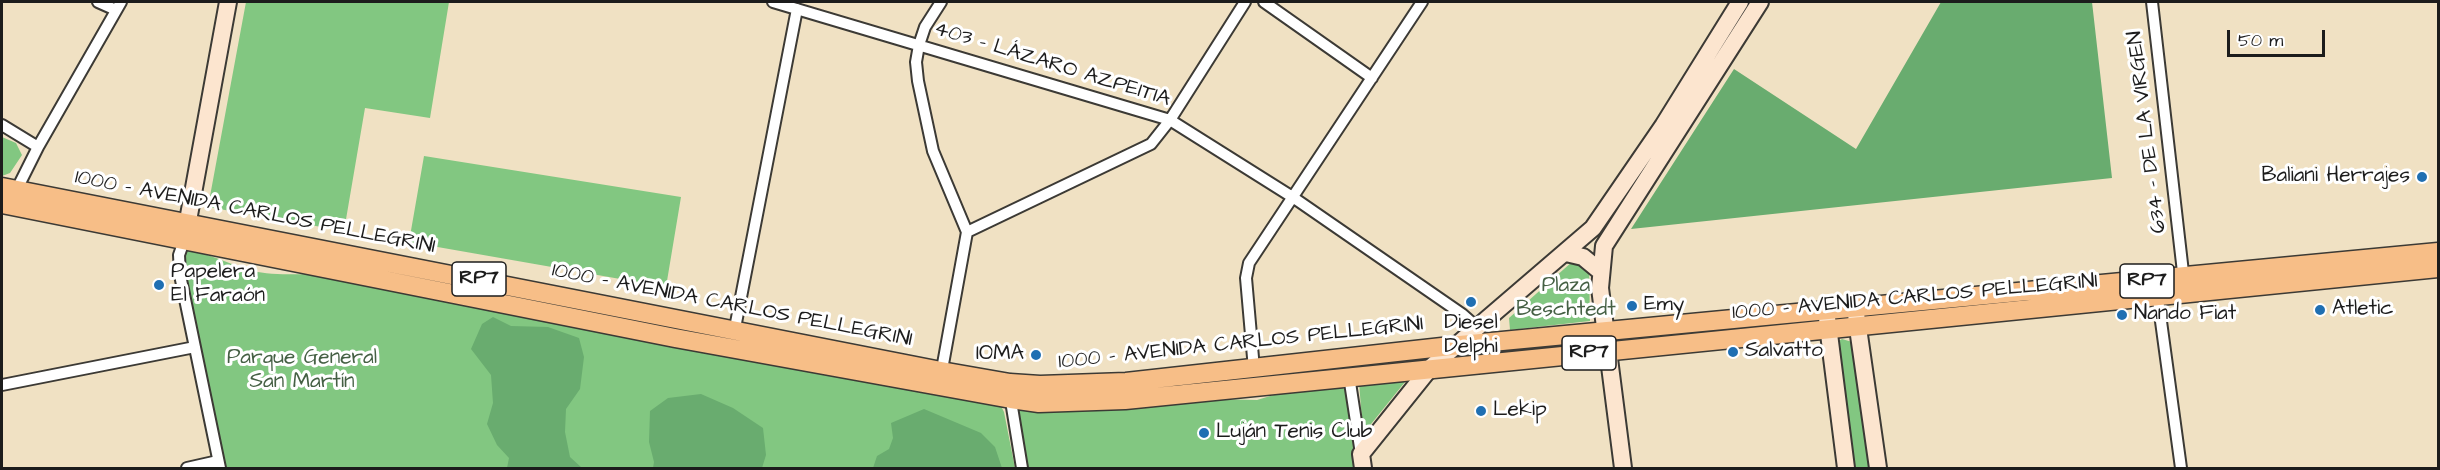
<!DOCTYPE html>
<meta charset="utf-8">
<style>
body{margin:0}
#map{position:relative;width:2440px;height:470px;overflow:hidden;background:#f0e1c3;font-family:"Architects Daughter",sans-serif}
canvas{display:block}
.frame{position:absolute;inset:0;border:3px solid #1c1c1c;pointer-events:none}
.scale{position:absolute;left:2227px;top:30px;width:98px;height:27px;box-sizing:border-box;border:3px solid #1c1c1c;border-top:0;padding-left:8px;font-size:18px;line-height:21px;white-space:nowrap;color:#1c1c1c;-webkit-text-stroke:4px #fff;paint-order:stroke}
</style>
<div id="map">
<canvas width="2440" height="470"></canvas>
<div class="frame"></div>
<div class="scale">50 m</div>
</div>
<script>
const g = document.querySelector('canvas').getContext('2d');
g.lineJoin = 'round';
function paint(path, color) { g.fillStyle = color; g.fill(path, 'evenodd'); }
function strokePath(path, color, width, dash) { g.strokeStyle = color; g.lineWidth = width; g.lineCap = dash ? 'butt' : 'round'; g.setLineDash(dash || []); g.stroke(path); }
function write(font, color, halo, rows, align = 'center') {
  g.font = font + ' "Architects Daughter",sans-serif'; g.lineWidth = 6; g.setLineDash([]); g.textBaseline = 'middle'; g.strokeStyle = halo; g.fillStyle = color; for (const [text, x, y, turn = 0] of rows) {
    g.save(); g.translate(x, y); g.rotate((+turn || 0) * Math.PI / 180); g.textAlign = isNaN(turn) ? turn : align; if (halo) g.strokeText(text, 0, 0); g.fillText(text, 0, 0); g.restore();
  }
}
const green = new Path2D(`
 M 246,2 L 449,2 L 430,118 L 365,108 L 344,231 L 208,207 Z
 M 2,137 L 16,143 L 22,155 L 10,173 L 2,176 Z
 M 424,156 L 681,197 L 666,287 L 409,242 Z
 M 187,249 C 208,254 226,262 246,269 C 267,276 290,274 312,274 L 1000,404 L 1004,412 L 1015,468 L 221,468 L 182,263 L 182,254 Z
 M 1573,261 L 1589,265 L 1590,321 L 1510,330 L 1509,318 Z
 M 1842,339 L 1852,342 L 1872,468 L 1852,468 L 1837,342 Z
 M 1409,377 L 1363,434 L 1359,382 Z
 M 1340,384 C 1356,399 1354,447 1356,468 L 1026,468 L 1018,412 L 1020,408 L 1213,399 L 1257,400 L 1300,387 Z`);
const forest = new Path2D(`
 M 1941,2 L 2092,2 L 2112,178 L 1631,229 L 1734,69 L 1856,149 Z
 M 493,317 L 511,326 L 548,327 L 579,338 L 584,357 L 580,389 L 566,409 L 565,432 L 570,457 L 582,468 L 507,468 L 509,458 L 497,445 L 487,424 L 493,403 L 491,375 L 471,349 L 482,324 Z
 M 701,394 L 733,408 L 763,428 L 766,455 L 762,468 L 653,468 L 654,462 L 649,442 L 650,411 L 668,398 Z
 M 924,409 L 981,433 L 995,447 L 1002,468 L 873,468 L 877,456 L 889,449 L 893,438 L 891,423 Z`);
const street = new Path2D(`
 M 98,2 L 116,10
 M 773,2 L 1170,120 L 1294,198 L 1462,314 L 1479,329
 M 1264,2 L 1372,78
 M 2152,2 L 2184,281
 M 2,125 L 38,147
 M 17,189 L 38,147 L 121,2
 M 967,232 L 1151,144 L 1170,120 L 1245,2
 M 184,241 L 179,255 L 180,275 L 220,468
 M 2157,292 L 2181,468
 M 735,328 L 797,9
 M 1254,369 L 1246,278 L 1249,263 L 1422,2
 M 941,375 L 967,232 L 933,151 L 918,81 L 916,62 L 919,45 L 925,27 L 941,2
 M 1349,376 L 1361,454
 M 2,385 L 195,347
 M 1010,395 L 1022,468
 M 187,468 L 218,461`);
const secondary = new Path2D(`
 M 185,237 L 228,2
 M 1566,253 L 1583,257 L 1600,271
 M 1855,307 L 1878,468
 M 1826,310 L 1846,468
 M 1363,468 L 1361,454 L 1430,368 L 1593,228 L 1663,126 L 1740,2
 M 1623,468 L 1600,288 L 1604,246 L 1760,2`);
const primary = new Path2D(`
 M 2,187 L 941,371 L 1010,383 L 1040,385 L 1126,382 L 1460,345 L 2438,252
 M 2,204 L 675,338 L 1011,399 L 1039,403 L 1125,400 L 2438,268`);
const markers = [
 [2422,177,6,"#1f6fb2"],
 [159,285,6,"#1f6fb2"],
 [1471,302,6,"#1f6fb2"],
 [1632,306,6,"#1f6fb2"],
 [2320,310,6,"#1f6fb2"],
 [2122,315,6,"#1f6fb2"],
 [1733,352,6,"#1f6fb2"],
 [1036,355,6,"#1f6fb2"],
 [1481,411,6,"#1f6fb2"],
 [1204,433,6,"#1f6fb2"]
];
const shields = [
 [479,279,54],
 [2147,281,54],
 [1589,353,54]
];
const shieldNames = [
 ["RP7",479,279],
 ["RP7",2147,281],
 ["RP7",1589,353]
];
const streetNames = [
 ["403 - LÁZARO AZPEITIA",1052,65,17],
 ["634 - DE LA VIRGEN",2148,132,-97],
 ["1000 - AVENIDA CARLOS PELLEGRINI",255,213,11],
 ["1000 - AVENIDA CARLOS PELLEGRINI",1915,298,-5],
 ["1000 - AVENIDA CARLOS PELLEGRINI",732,306,11],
 ["1000 - AVENIDA CARLOS PELLEGRINI",1241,344,-6]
];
const poiNames = [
 ["Baliani Herrajes",2410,177,"right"],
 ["Papelera",171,273],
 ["El Faraón",171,297],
 ["Emy",1644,306],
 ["Atletic",2332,310],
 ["Nando Fiat",2134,315],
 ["Diesel",1471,324,"center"],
 ["Delphi",1471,348,"center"],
 ["Salvatto",1745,352],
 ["IOMA",1024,355,"right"],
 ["Lekip",1493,411],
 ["Luján Tenis Club",1216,433]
];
const parkNames = [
 ["Plaza",1566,287],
 ["Beschtedt",1566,311],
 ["Parque General",302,359],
 ["San Martín",302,383]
];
paint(green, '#82c781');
paint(forest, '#69ac6f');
strokePath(street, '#3c3a35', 14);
strokePath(secondary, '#3c3a35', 20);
strokePath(primary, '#3c3a35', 21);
strokePath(street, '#fff', 10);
strokePath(secondary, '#fce5cf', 16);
strokePath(primary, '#f7be87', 18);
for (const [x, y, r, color] of markers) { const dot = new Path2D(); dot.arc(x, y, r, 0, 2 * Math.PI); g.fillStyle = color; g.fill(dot); strokePath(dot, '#fff', 2); }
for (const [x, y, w] of shields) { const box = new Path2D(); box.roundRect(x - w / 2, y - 17, w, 34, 4.5); g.fillStyle = '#fff'; g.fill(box); strokePath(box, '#1c1c1c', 1.5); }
write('bold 20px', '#1c1c1c', null, shieldNames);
write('21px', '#1c1c1c', '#fff', streetNames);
write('21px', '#1c1c1c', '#fff', poiNames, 'left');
write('21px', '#456044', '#fff', parkNames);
</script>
